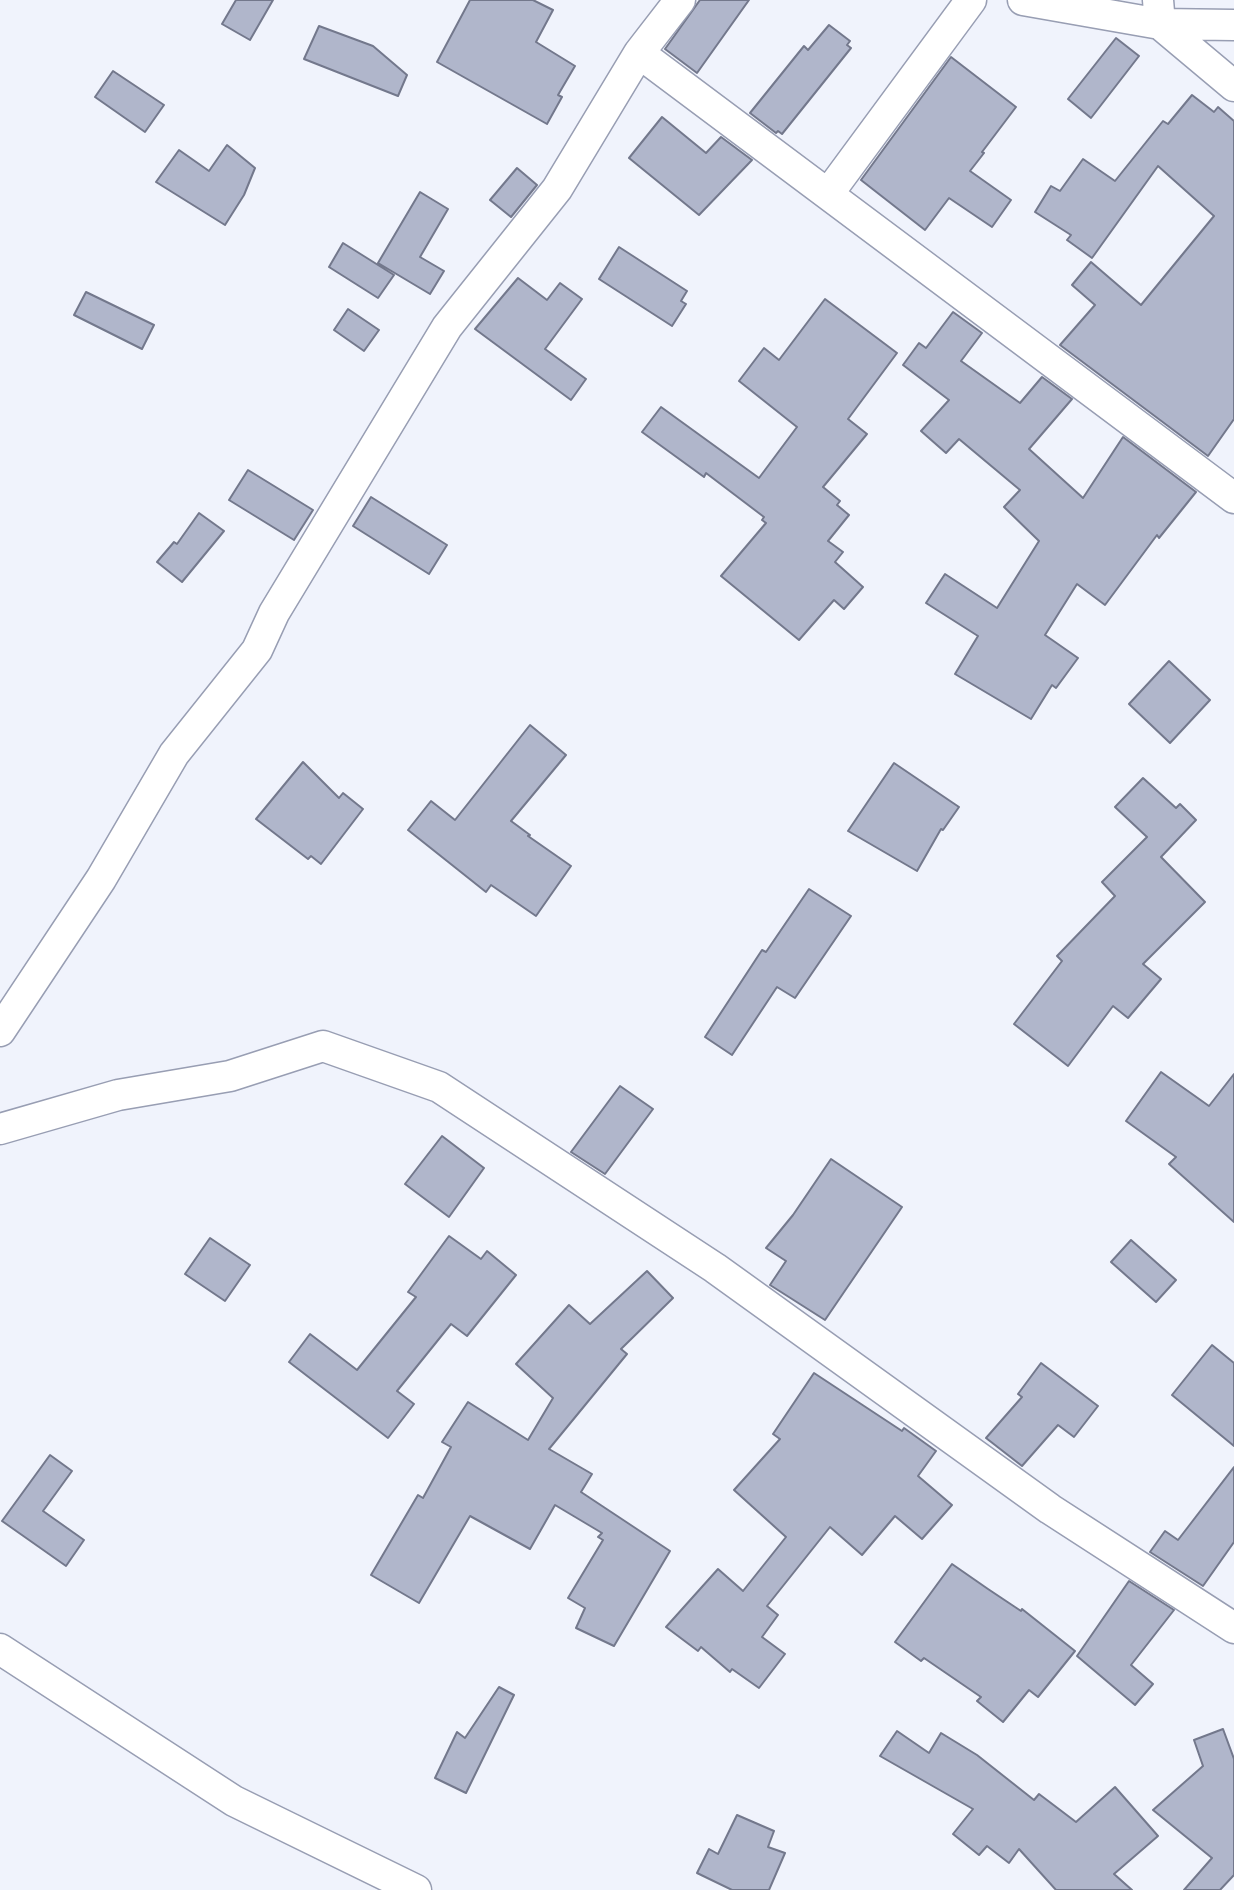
<!DOCTYPE html>
<style>
body{margin:0}
canvas{display:block;background:#f0f3fc}
</style>
<canvas width="1234" height="1890"></canvas>
<script>
const g = document.querySelector('canvas').getContext('2d');
g.lineJoin = 'round';
function paint(path, color) { g.fillStyle = color; g.fill(path, 'evenodd'); }
function strokePath(path, color, width, dash) { g.strokeStyle = color; g.lineWidth = width; g.lineCap = dash ? 'butt' : 'round'; g.setLineDash(dash || []); g.stroke(path); }
const building = new Path2D(`
 M 236,0 L 273,0 L 250,40 L 222,24 Z
 M 470,0 L 533,0 L 553,10 L 536,42 L 575,66 L 558,95 L 562,97 L 547,124 L 437,62 Z
 M 700,0 L 749,0 L 697,73 L 665,49 Z
 M 829,25 L 850,41 L 847,45 L 851,48 L 782,134 L 778,131 L 776,133 L 750,113 L 804,46 L 808,50 Z
 M 319,26 L 373,46 L 407,75 L 398,96 L 304,59 Z
 M 1116,38 L 1139,56 L 1091,118 L 1068,99 Z
 M 951,57 L 1016,107 L 982,152 L 984,153 L 970,171 L 1011,200 L 992,227 L 949,198 L 925,230 L 861,180 Z
 M 113,71 L 164,105 L 145,132 L 95,97 Z
 M 1192,95 L 1214,112 L 1218,107 L 1234,121 L 1234,419 L 1208,456 L 1060,345 L 1095,305 L 1072,285 L 1091,262 L 1141,305 L 1214,216 L 1158,166 L 1092,258 L 1067,240 L 1071,235 L 1035,212 L 1051,186 L 1060,191 L 1083,159 L 1115,181 L 1163,121 L 1168,124 Z
 M 662,117 L 706,153 L 721,137 L 752,160 L 699,215 L 629,158 Z
 M 227,145 L 255,168 L 244,195 L 225,225 L 156,182 L 179,150 L 209,171 Z
 M 517,168 L 537,185 L 511,217 L 490,200 Z
 M 420,192 L 448,209 L 420,257 L 444,271 L 430,294 L 378,263 Z
 M 343,243 L 394,275 L 378,298 L 329,267 Z
 M 619,247 L 687,291 L 681,301 L 686,304 L 672,326 L 599,279 Z
 M 518,278 L 547,300 L 560,283 L 582,299 L 545,349 L 586,379 L 571,400 L 475,329 Z
 M 86,292 L 154,325 L 142,349 L 74,315 Z
 M 825,299 L 897,353 L 848,419 L 867,434 L 823,487 L 840,501 L 837,505 L 849,515 L 828,541 L 843,552 L 835,562 L 863,587 L 844,609 L 834,600 L 799,640 L 721,576 L 766,523 L 762,520 L 764,517 L 706,473 L 704,477 L 642,432 L 661,407 L 759,478 L 797,427 L 739,381 L 764,348 L 779,360 Z
 M 348,309 L 379,330 L 364,351 L 334,330 Z
 M 953,312 L 982,333 L 961,361 L 1020,403 L 1042,377 L 1072,399 L 1029,449 L 1083,498 L 1123,437 L 1196,492 L 1159,538 L 1157,535 L 1105,605 L 1077,584 L 1045,635 L 1078,658 L 1056,688 L 1052,685 L 1031,719 L 955,674 L 978,636 L 926,603 L 945,574 L 997,608 L 1039,541 L 1004,507 L 1020,490 L 959,439 L 946,453 L 921,431 L 949,400 L 903,365 L 919,343 L 926,348 Z
 M 248,470 L 313,510 L 294,540 L 229,500 Z
 M 371,497 L 447,545 L 429,574 L 353,526 Z
 M 199,513 L 224,531 L 182,582 L 157,562 L 174,542 L 177,544 Z
 M 1169,661 L 1210,700 L 1170,743 L 1129,704 Z
 M 530,725 L 566,755 L 511,821 L 530,835 L 528,836 L 571,866 L 536,916 L 491,885 L 486,892 L 408,830 L 431,801 L 455,820 Z
 M 303,762 L 339,798 L 343,793 L 363,809 L 321,864 L 311,856 L 308,859 L 256,819 Z
 M 894,763 L 959,807 L 943,830 L 941,829 L 917,871 L 848,831 Z
 M 1143,778 L 1176,808 L 1180,804 L 1196,820 L 1161,857 L 1205,902 L 1143,964 L 1161,979 L 1128,1018 L 1113,1006 L 1068,1066 L 1014,1024 L 1062,961 L 1057,956 L 1115,896 L 1102,882 L 1147,837 L 1115,807 Z
 M 809,889 L 851,916 L 795,998 L 777,987 L 732,1055 L 705,1037 L 762,950 L 766,952 Z
 M 1161,1072 L 1209,1106 L 1234,1074 L 1234,1222 L 1169,1164 L 1176,1157 L 1126,1121 Z
 M 620,1086 L 653,1109 L 605,1174 L 571,1152 Z
 M 442,1136 L 484,1168 L 449,1217 L 405,1184 Z
 M 831,1159 L 902,1207 L 825,1320 L 770,1285 L 786,1261 L 766,1248 L 793,1215 Z
 M 449,1236 L 481,1259 L 487,1251 L 516,1275 L 467,1336 L 451,1324 L 397,1391 L 414,1404 L 388,1438 L 289,1362 L 310,1334 L 357,1370 L 416,1297 L 408,1292 Z
 M 210,1238 L 250,1265 L 225,1301 L 185,1274 Z
 M 1131,1240 L 1176,1280 L 1156,1302 L 1111,1262 Z
 M 647,1271 L 673,1298 L 621,1349 L 627,1354 L 549,1449 L 592,1474 L 581,1492 L 670,1551 L 614,1646 L 576,1628 L 585,1608 L 568,1598 L 603,1540 L 598,1537 L 602,1533 L 555,1505 L 530,1549 L 470,1516 L 419,1603 L 371,1575 L 418,1495 L 423,1498 L 451,1447 L 442,1442 L 468,1402 L 528,1440 L 553,1398 L 516,1364 L 569,1305 L 590,1324 Z
 M 1212,1345 L 1234,1363 L 1234,1446 L 1172,1395 Z
 M 1041,1363 L 1098,1406 L 1074,1437 L 1058,1425 L 1022,1466 L 986,1438 L 1022,1397 L 1018,1394 Z
 M 814,1373 L 902,1431 L 904,1428 L 936,1451 L 918,1476 L 952,1505 L 922,1539 L 895,1516 L 862,1555 L 830,1527 L 767,1606 L 778,1615 L 762,1637 L 785,1654 L 759,1688 L 732,1669 L 730,1672 L 701,1647 L 698,1651 L 666,1627 L 718,1569 L 743,1591 L 786,1537 L 734,1490 L 780,1439 L 773,1434 Z
 M 50,1455 L 72,1471 L 43,1511 L 84,1540 L 66,1566 L 2,1521 Z
 M 1234,1467 L 1234,1542 L 1203,1586 L 1150,1552 L 1165,1531 L 1178,1540 Z
 M 952,1564 L 988,1589 L 1021,1611 L 1022,1609 L 1075,1651 L 1038,1697 L 1029,1690 L 1003,1722 L 977,1701 L 981,1697 L 924,1658 L 921,1661 L 895,1642 Z
 M 1129,1581 L 1174,1610 L 1131,1665 L 1153,1684 L 1135,1705 L 1077,1656 Z
 M 499,1687 L 514,1695 L 466,1793 L 435,1778 L 457,1732 L 465,1738 Z
 M 1223,1729 L 1234,1759 L 1234,1875 L 1220,1890 L 1184,1890 L 1212,1858 L 1153,1810 L 1203,1766 L 1194,1740 Z
 M 897,1731 L 929,1753 L 941,1733 L 977,1755 L 1034,1800 L 1039,1794 L 1076,1822 L 1115,1787 L 1158,1836 L 1114,1874 L 1132,1890 L 1056,1890 L 1019,1849 L 1009,1863 L 987,1846 L 979,1855 L 953,1834 L 973,1809 L 880,1756 Z
 M 737,1815 L 774,1831 L 768,1847 L 785,1853 L 769,1890 L 732,1890 L 697,1873 L 709,1849 L 718,1854 Z`);
const street = new Path2D(`
 M 680,0 L 639,53 L 1234,498
 M 1023,0 L 1160,24 L 1158,0
 M 1234,25 L 1160,24 L 1234,86
 M 828,194 L 971,0
 M 0,1031 L 101,879 L 174,754 L 257,650 L 274,613 L 447,327 L 557,189 L 639,53
 M 0,1129 L 118,1095 L 230,1076 L 323,1046 L 439,1087 L 715,1268 L 1050,1509 L 1234,1628
 M 0,1649 L 234,1801 L 416,1890`);
paint(building, '#b0b6cb');
strokePath(building, '#73788c', 2);
strokePath(street, '#989eb3', 33);
strokePath(street, '#fff', 30);
</script>
